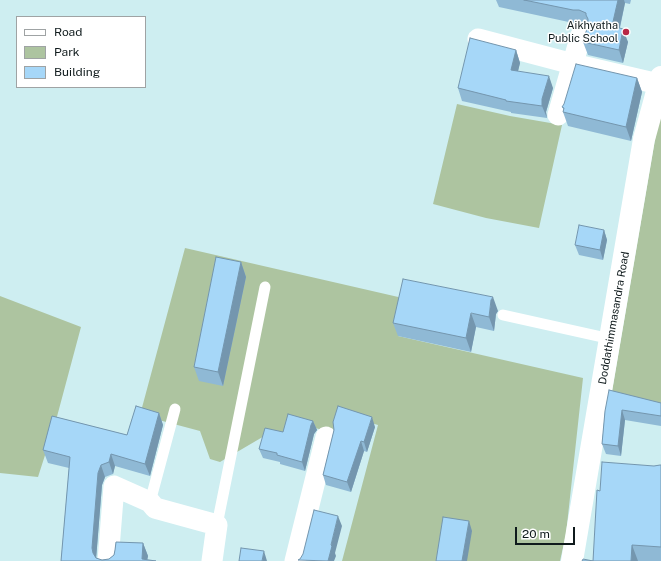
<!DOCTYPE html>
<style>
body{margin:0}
#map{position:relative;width:661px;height:561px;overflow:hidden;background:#ceeef1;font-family:"Public Sans",sans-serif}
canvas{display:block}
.legend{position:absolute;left:16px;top:16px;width:130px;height:72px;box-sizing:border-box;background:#fff;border:1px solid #9fa3a4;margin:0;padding:5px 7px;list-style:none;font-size:12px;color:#0f1a1c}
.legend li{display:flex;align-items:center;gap:8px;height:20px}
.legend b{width:20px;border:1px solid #9fa3a4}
.scale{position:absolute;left:515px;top:527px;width:60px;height:18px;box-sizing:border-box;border:2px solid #0f1a1c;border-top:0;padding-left:5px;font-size:12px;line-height:14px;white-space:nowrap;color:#0f1a1c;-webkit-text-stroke:3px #fff;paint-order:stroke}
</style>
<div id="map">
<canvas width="661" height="561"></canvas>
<ul class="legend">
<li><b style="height:5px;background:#fff"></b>Road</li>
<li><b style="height:11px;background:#adc4a0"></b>Park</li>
<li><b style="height:11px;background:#a6d7f8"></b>Building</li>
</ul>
<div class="scale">20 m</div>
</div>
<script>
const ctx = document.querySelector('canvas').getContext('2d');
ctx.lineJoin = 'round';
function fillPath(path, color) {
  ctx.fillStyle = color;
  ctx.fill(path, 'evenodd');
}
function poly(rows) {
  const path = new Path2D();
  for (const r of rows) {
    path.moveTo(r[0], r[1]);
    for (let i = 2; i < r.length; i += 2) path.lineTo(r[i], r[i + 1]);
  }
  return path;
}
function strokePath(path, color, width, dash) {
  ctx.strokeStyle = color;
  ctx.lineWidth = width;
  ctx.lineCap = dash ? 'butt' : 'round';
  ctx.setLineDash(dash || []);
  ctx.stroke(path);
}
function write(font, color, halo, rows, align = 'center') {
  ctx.font = font + ' "Public Sans",sans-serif';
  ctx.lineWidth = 3;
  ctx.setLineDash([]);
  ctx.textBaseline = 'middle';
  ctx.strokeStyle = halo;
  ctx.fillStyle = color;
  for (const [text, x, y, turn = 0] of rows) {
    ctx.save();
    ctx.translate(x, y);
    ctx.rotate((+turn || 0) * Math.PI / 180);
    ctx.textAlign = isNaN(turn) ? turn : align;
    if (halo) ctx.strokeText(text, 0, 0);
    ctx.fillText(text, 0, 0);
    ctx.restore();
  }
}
const green = poly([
 [457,104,510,116,562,125,539,228,486,218,433,204],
 [661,104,661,411,611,397],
 [185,248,407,299,398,336,583,378,566,534,560,561,342,561,378,425,341,414,334,433,289,421,282,436,266,435,220,462,210,459,200,431,140,415],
 [0,296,81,327,55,424,38,477,0,473]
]);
const service = poly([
 [503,315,611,339],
 [150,502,175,409],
 [217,525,265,287]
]);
const minor = poly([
 [478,39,573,64,659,84],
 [558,115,581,35],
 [108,561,114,486,150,502,155,508,217,525,212,561],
 [295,561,326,437]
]);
const tertiary = poly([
 [572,561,644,139,661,77]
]);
const wall = poly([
 [496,0,631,0,630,4,625,3,620,28,628,42,623,63,588,55,583,42,588,25,584,23,578,24,499,7],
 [516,50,520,63,518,71,553,88,546,112,547,118,511,113,511,112,462,101,458,88],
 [637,78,642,92,631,141,568,126,563,112,564,110,562,107],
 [604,230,607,240,603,260,579,255,575,245],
 [241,262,246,277,223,386,199,381,194,367],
 [498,311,496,314,494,331,476,327,471,352,398,336,393,323],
 [661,403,661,426,625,420,621,456,606,454,602,444,605,411],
 [136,406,159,413,163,425,150,476,115,466,113,474,105,477,104,480,102,485,96,558,102,560,109,559,114,555,115,550,116,542,143,543,148,556,147,560,156,561,61,561,69,468,48,463,43,450,52,416,127,435],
 [313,421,317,430,314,434,305,471,280,464,280,462,263,458,259,449],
 [375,427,367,452,364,451,351,492,326,485,323,475,334,430],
 [660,465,661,465,661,561,582,561,593,561,600,491,654,466]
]);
const shadedWall = poly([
 [618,0,624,0,625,3,617,40,612,26],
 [623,29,628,42,623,63,619,50],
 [516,50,520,63,515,83,511,70],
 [549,76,553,88,546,112,547,118,542,106,542,99],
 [637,78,642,92,631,141,626,127],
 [604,230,607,240,603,260,600,250],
 [241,262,246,277,223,386,218,372],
 [493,297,498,311,496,314,494,331,489,317,491,300],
 [471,313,476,327,471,352,466,338],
 [622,410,625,420,621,456,618,446],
 [159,413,163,425,150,476,145,464],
 [372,417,375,427,367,452,364,442],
 [313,421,317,430,314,434,305,471,302,462,311,425],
 [361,441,364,451,351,492,347,482],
 [111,454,115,466,113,474,109,462],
 [101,465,105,477,102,485,96,560,93,553,92,548,98,473],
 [338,516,342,526,335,553,336,556,334,561,328,561,331,545],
 [469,521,472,531,467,561,462,561],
 [143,543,148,556,147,561,142,559],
 [632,545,638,561,631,561],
 [264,551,267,561,262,561]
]);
const building = poly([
 [524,0,618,0,612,26,623,29,619,50,583,42,588,25,588,19,586,15,586,13,579,10,573,10,524,0],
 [470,38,516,50,511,70,549,76,542,99,542,106,506,101,506,100,458,88,470,38],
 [576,64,637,78,626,127,563,112,564,108,562,107,564,104,576,64],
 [579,225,604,230,600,250,575,245,579,225],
 [216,257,241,262,218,372,194,367,216,257],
 [403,279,493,297,491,300,489,317,471,313,466,338,393,323,403,279],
 [609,390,661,403,661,416,622,410,618,446,602,444,605,411,609,390],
 [136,406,159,413,145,464,111,454,109,462,101,465,98,473,92,548,93,553,96,558,102,560,109,559,114,555,115,550,116,542,143,543,142,559,156,561,61,561,70,457,43,450,52,416,127,435,136,406],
 [338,406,372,417,364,442,361,441,347,482,323,475,334,430,333,422,338,406],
 [288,414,313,421,311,425,302,462,277,455,277,453,259,449,265,428,283,432,288,414],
 [602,462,654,466,660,465,661,465,661,547,632,545,631,561,582,561,583,559,593,561,597,490,600,491,602,462],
 [314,510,338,516,331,545,332,546,328,561,298,560,300,559,303,554,314,510],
 [443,517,469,521,462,561,436,561,443,517],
 [241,548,264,551,262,561,239,561,241,548]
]);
const markers = [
 [626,32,4,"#b82745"]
];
const poiNames = [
 ["Aikhyatha",618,26],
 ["Public School",618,39]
];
const streetNames = [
 ["Doddathimmasandra Road",614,318,-80]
];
fillPath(green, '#adc4a0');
strokePath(service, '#fff', 11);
strokePath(minor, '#fff', 21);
strokePath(tertiary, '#fff', 22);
fillPath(wall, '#8fb9d5');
fillPath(shadedWall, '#7496ae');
fillPath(building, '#a6d7f8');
strokePath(building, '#7496ae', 1);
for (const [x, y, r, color] of markers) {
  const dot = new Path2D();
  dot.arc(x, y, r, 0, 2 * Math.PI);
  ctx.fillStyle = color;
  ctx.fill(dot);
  strokePath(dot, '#fff', 1.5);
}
write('11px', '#0f1a1c', '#fff', poiNames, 'right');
write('11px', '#0f1a1c', '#fff', streetNames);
</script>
